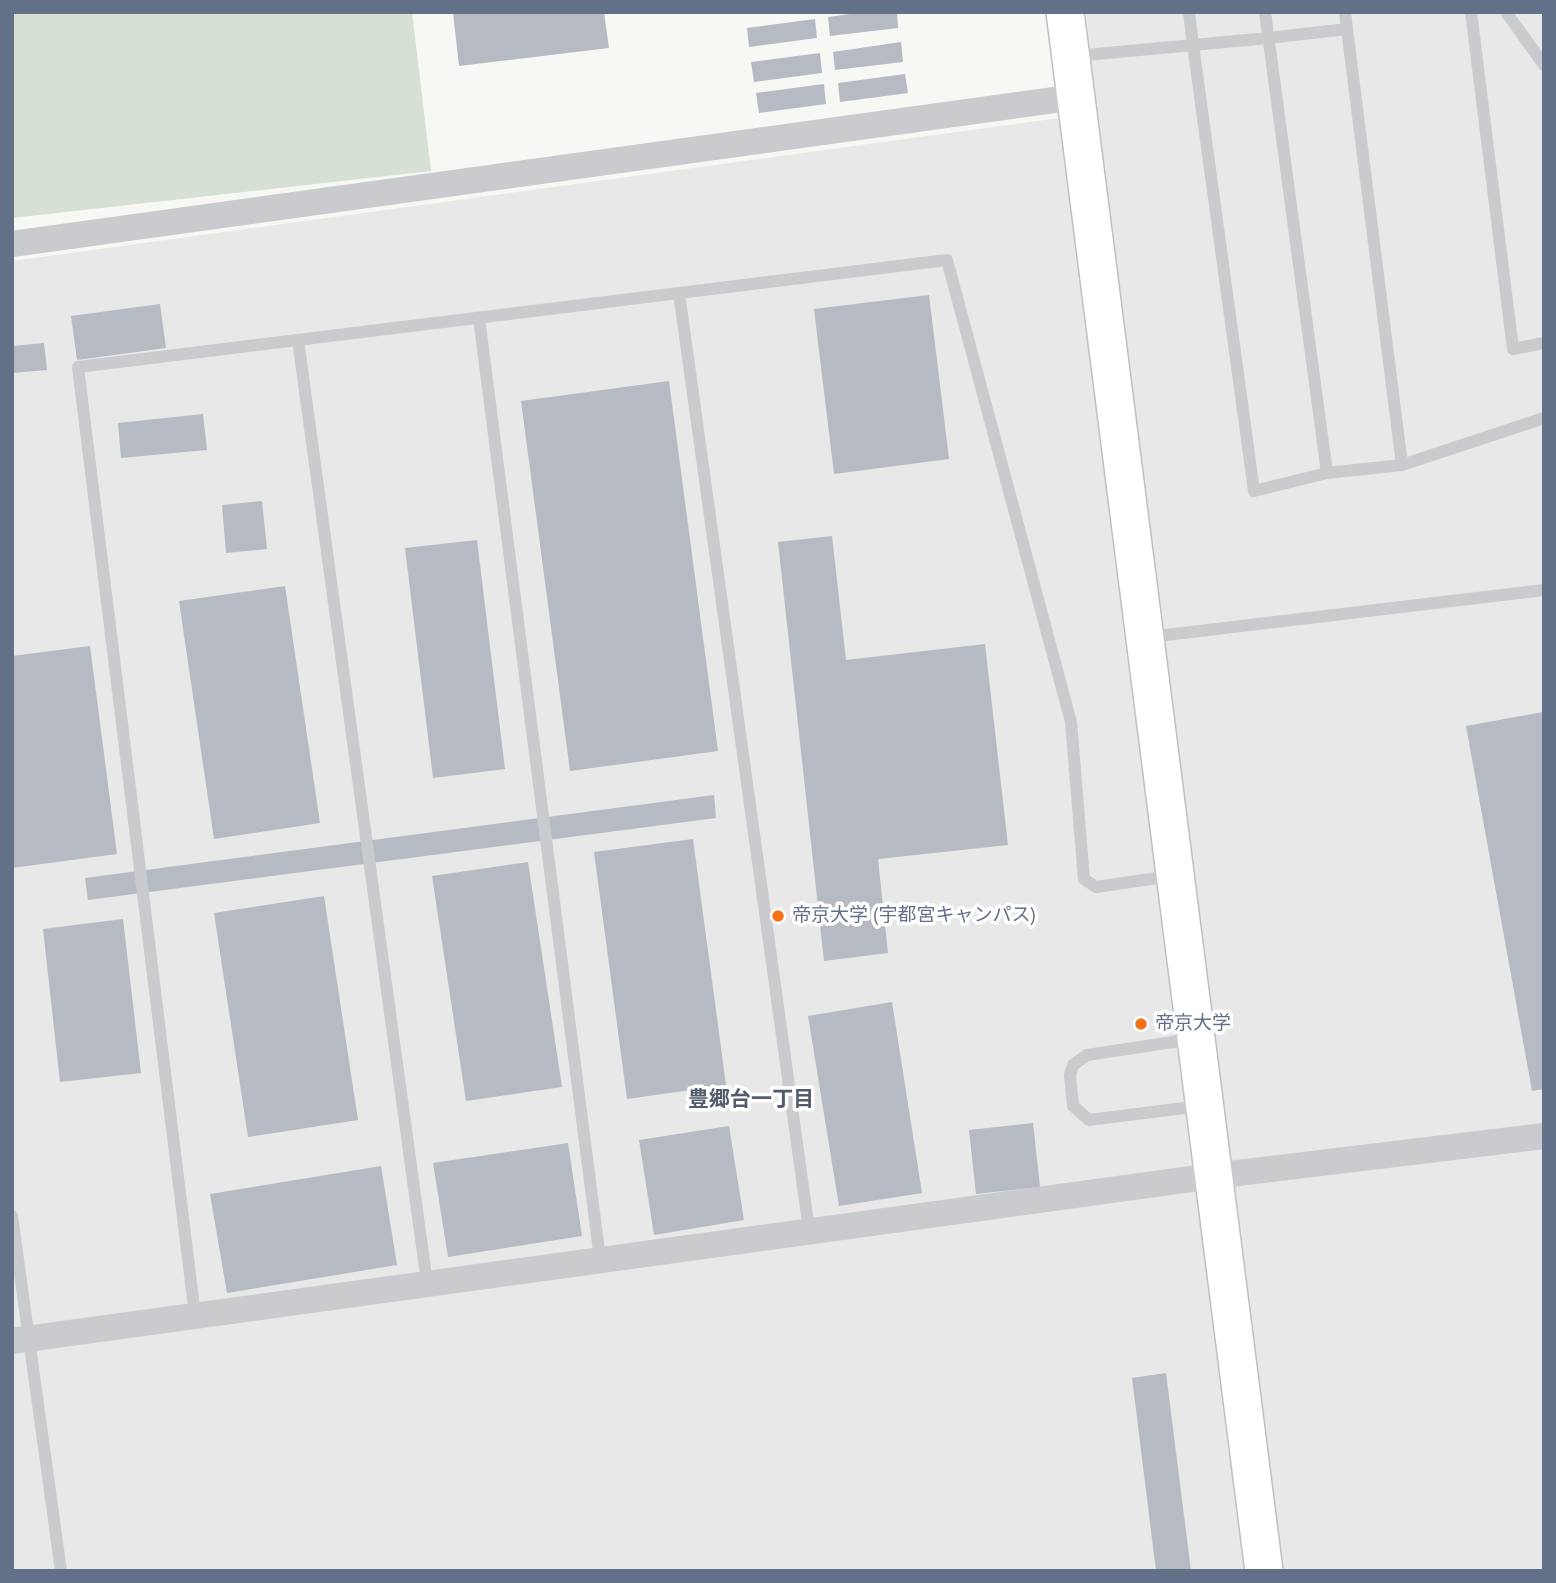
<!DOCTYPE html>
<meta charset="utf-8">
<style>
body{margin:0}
#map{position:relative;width:1556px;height:1583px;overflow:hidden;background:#f7f7f4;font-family:"PT Sans",sans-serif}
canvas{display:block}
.frame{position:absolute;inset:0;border:14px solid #637188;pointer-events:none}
</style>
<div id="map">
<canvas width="1556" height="1583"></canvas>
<div class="frame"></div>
</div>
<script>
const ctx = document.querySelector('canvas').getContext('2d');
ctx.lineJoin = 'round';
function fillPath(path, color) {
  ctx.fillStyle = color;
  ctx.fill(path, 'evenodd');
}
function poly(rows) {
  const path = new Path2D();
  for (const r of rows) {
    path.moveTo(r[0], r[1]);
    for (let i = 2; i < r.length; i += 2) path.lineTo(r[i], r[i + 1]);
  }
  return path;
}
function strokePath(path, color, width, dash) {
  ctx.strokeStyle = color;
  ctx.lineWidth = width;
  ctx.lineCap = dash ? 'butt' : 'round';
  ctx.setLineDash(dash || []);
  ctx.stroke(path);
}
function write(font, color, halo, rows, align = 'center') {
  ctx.font = font + ' "PT Sans","Noto Sans JP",sans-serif';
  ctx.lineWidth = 7;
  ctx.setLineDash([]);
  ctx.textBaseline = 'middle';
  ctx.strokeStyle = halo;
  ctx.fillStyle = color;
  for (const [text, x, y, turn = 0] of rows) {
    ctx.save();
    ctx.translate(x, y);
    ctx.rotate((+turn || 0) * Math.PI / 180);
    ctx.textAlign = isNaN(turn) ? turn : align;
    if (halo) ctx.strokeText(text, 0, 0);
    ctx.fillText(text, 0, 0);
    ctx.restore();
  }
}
const built = poly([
 [1086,12,1544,12,1544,1571,12,1571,12,261,1096,113]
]);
const green = poly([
 [12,12,412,12,431,171,12,218]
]);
const building = poly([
 [453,12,604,12,609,48,459,66],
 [865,12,897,12,898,28,830,36,828,17],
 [815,19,817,38,749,47,747,28],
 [901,42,903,62,835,70,833,52],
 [820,53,822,73,754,82,751,62],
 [905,74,908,93,840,102,838,83],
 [824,84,826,104,759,113,756,93],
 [929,295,949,459,834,474,814,309],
 [160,304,166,348,77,360,71,316],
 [44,343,47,370,12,373,12,346],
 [669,381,718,751,570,771,521,401],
 [203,414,207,450,121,458,118,423],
 [262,501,267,549,226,553,222,505],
 [832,536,846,660,985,644,1008,845,878,859,888,953,824,961,778,542],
 [477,540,505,769,433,778,405,548],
 [285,586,320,823,214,839,179,601],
 [90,646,117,854,12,868,12,656],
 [1543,712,1544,1089,1532,1091,1466,726],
 [714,795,716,818,88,900,85,878],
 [693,839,726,1085,627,1099,594,852],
 [528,862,562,1087,466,1101,432,876],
 [324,896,358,1120,248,1137,214,913],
 [123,919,141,1073,60,1082,43,929],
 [892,1002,922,1193,839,1206,808,1016],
 [1033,1123,1040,1187,976,1194,969,1130],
 [729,1126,744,1220,654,1235,639,1140],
 [568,1143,582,1236,448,1257,433,1163],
 [381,1166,397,1265,227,1293,210,1194],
 [1166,1373,1191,1571,1156,1571,1132,1378]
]);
const lane = poly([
 [1265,12,1327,473],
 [1345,12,1347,29],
 [1471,12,1513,349,1544,343],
 [1506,12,1544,65],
 [1075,56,1193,45,1268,38,1347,29,1402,465,1327,473,1254,491,1193,45,1189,12],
 [679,293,809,1230],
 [479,318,600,1259],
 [298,340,427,1283],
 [1402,465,1544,418],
 [1149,637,1544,590],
 [1193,1039,1087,1055,1073,1065,1070,1075,1073,1106,1089,1120,1200,1106],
 [12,1216,61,1571],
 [195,1315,78,367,947,260,1071,722,1084,879,1096,887,1171,876]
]);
const street = poly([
 [12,244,1076,97],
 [12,1341,1213,1176,1544,1136]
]);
const secondary = poly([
 [1065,12,1264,1571]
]);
const markers = [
 [778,916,7,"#f57216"],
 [1141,1024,7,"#f57216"]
];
const poiNames = [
 ["帝京大学 (宇都宮キャンパス)",792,916],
 ["帝京大学",1155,1024]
];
const neighbourhoodNames = [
 ["豊郷台一丁目",751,1100]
];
fillPath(built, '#e7e8e7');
fillPath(green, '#d6e0d4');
fillPath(building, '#b6bbc3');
strokePath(secondary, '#bdc0c6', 40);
strokePath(lane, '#c9cbcf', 12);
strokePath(street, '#c9cbcf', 26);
strokePath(secondary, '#fff', 37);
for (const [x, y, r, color] of markers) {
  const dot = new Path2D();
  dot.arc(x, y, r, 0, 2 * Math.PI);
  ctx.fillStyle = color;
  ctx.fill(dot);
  strokePath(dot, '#fff', 2.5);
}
write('19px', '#637188', '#fff', poiNames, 'left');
write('bold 21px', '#525c6c', '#fff', neighbourhoodNames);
</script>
